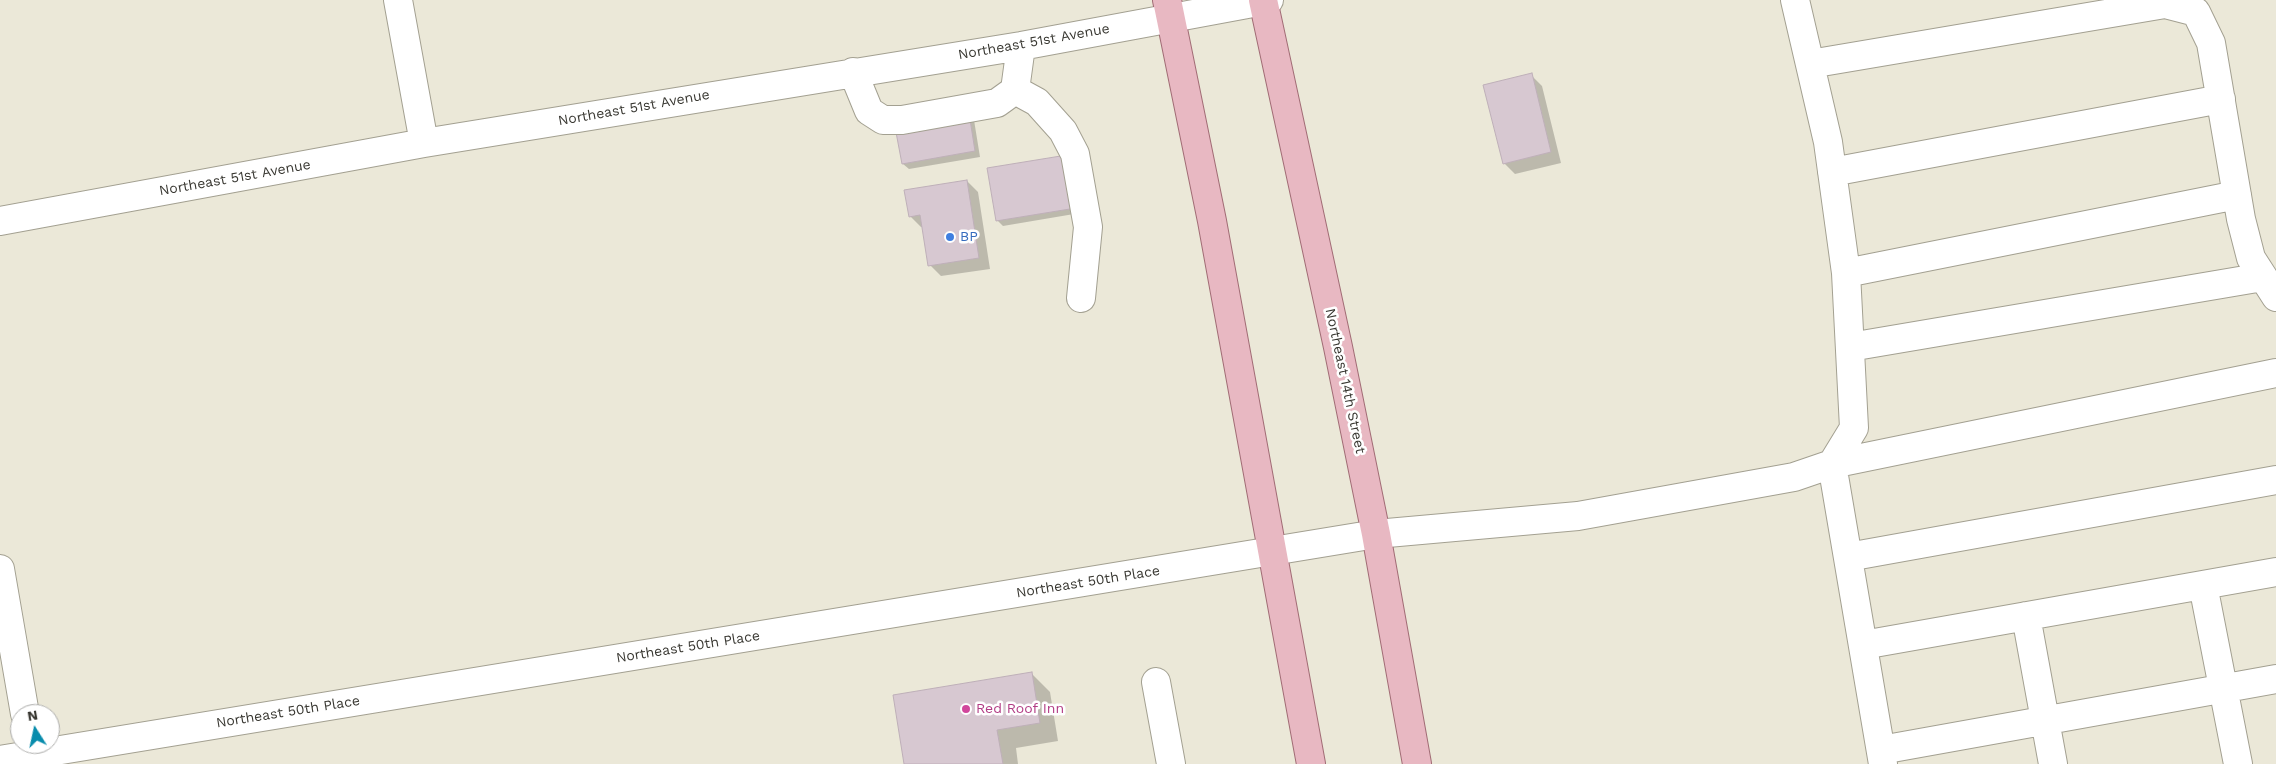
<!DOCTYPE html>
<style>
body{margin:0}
#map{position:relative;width:2276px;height:764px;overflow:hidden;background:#ebe8d8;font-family:"Work Sans",sans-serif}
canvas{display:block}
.north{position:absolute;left:10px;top:704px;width:50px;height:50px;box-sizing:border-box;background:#fff;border:1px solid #afafad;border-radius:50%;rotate:350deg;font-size:14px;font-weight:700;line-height:20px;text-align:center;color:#383731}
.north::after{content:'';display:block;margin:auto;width:18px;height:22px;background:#088cac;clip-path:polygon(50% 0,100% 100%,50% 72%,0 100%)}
</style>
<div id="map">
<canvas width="2276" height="764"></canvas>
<div class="north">N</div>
</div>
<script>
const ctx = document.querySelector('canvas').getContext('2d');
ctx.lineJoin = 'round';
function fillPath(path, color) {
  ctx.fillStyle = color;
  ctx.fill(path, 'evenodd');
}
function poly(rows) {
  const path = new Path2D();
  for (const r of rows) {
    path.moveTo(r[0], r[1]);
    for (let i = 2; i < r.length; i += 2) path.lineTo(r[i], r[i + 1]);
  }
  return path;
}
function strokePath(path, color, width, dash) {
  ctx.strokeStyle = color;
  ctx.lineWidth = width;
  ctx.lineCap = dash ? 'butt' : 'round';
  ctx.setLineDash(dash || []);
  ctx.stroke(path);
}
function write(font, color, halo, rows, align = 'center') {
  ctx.font = font + ' "Work Sans",sans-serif';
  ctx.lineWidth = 5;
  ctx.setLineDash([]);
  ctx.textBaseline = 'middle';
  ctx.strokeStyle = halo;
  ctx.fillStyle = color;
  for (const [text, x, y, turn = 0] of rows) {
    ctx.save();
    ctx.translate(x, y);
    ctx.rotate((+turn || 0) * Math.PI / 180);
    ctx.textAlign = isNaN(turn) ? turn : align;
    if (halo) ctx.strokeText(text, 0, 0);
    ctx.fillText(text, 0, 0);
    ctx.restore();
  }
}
const shadow = poly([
 [1531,75,1542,86,1561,163,1515,174,1504,163],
 [974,120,980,157,909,169,903,164,896,128],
 [989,169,1080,213,1003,226,997,220],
 [967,181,978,192,990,269,941,276,930,265,923,227,921,227,910,216],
 [1031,673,1050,692,1058,741,1016,748,1018,764,905,764]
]);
const building = poly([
 [1532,73,1551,152,1503,164,1483,85,1532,73],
 [969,113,975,151,902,164,895,127,969,113],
 [1067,155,1076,208,996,221,987,168,1067,155],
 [967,180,979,258,928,266,920,215,909,217,904,190,967,180],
 [1032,672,1040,723,997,730,1003,764,904,764,893,695,1032,672]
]);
const minor = poly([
 [398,0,424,143],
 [1810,64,2165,4,2196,12,2211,43,2241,219,2251,258,2276,297],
 [853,72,869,111,883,120,902,120,997,103,1015,90,1021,46],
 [1015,90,1037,102,1063,131,1075,154,1088,227,1081,298],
 [1832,172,2221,99],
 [0,221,424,143,1021,46,1269,0],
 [1846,273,2237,195],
 [1850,347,2263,277],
 [1848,557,2276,480],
 [0,569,25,714],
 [2203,585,2238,764],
 [2026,616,2053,764],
 [1863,645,2276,572],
 [1156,682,1171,764],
 [1881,750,2276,679],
 [0,760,1376,534,1578,516,1794,477,1832,464,1854,428,1846,273,1828,142,1795,0],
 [1883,764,1832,464,2276,373]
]);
const major = poly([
 [1167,0,1212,221,1311,764],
 [1263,0,1338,347,1376,534,1417,764]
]);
const markers = [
 [950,237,5,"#3f7fe0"],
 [966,709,5,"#d1479c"]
];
const streetNames = [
 ["Northeast 51st Avenue",1034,42,-10],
 ["Northeast 51st Avenue",634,108,-10],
 ["Northeast 51st Avenue",235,178,-10],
 ["Northeast 14th Street",1345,381,78],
 ["Northeast 50th Place",1088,582,-9],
 ["Northeast 50th Place",688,647,-9],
 ["Northeast 50th Place",288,712,-9]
];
const shopNames = [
 ["BP",960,237]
];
const hotelNames = [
 ["Red Roof Inn",976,709]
];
fillPath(shadow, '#0003');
fillPath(building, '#d7c8d1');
strokePath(building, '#beafb8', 1);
strokePath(minor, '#a3a091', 30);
strokePath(major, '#a16c75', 30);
strokePath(minor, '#fff', 28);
strokePath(major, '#e8b8c2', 28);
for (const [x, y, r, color] of markers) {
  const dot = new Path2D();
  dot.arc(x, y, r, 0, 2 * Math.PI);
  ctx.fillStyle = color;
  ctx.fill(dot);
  strokePath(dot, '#fff', 2);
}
write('14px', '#383731', '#fff', streetNames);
write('14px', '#366cbe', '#fff', shopNames, 'left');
write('14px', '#b23c85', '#fff', hotelNames, 'left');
</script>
